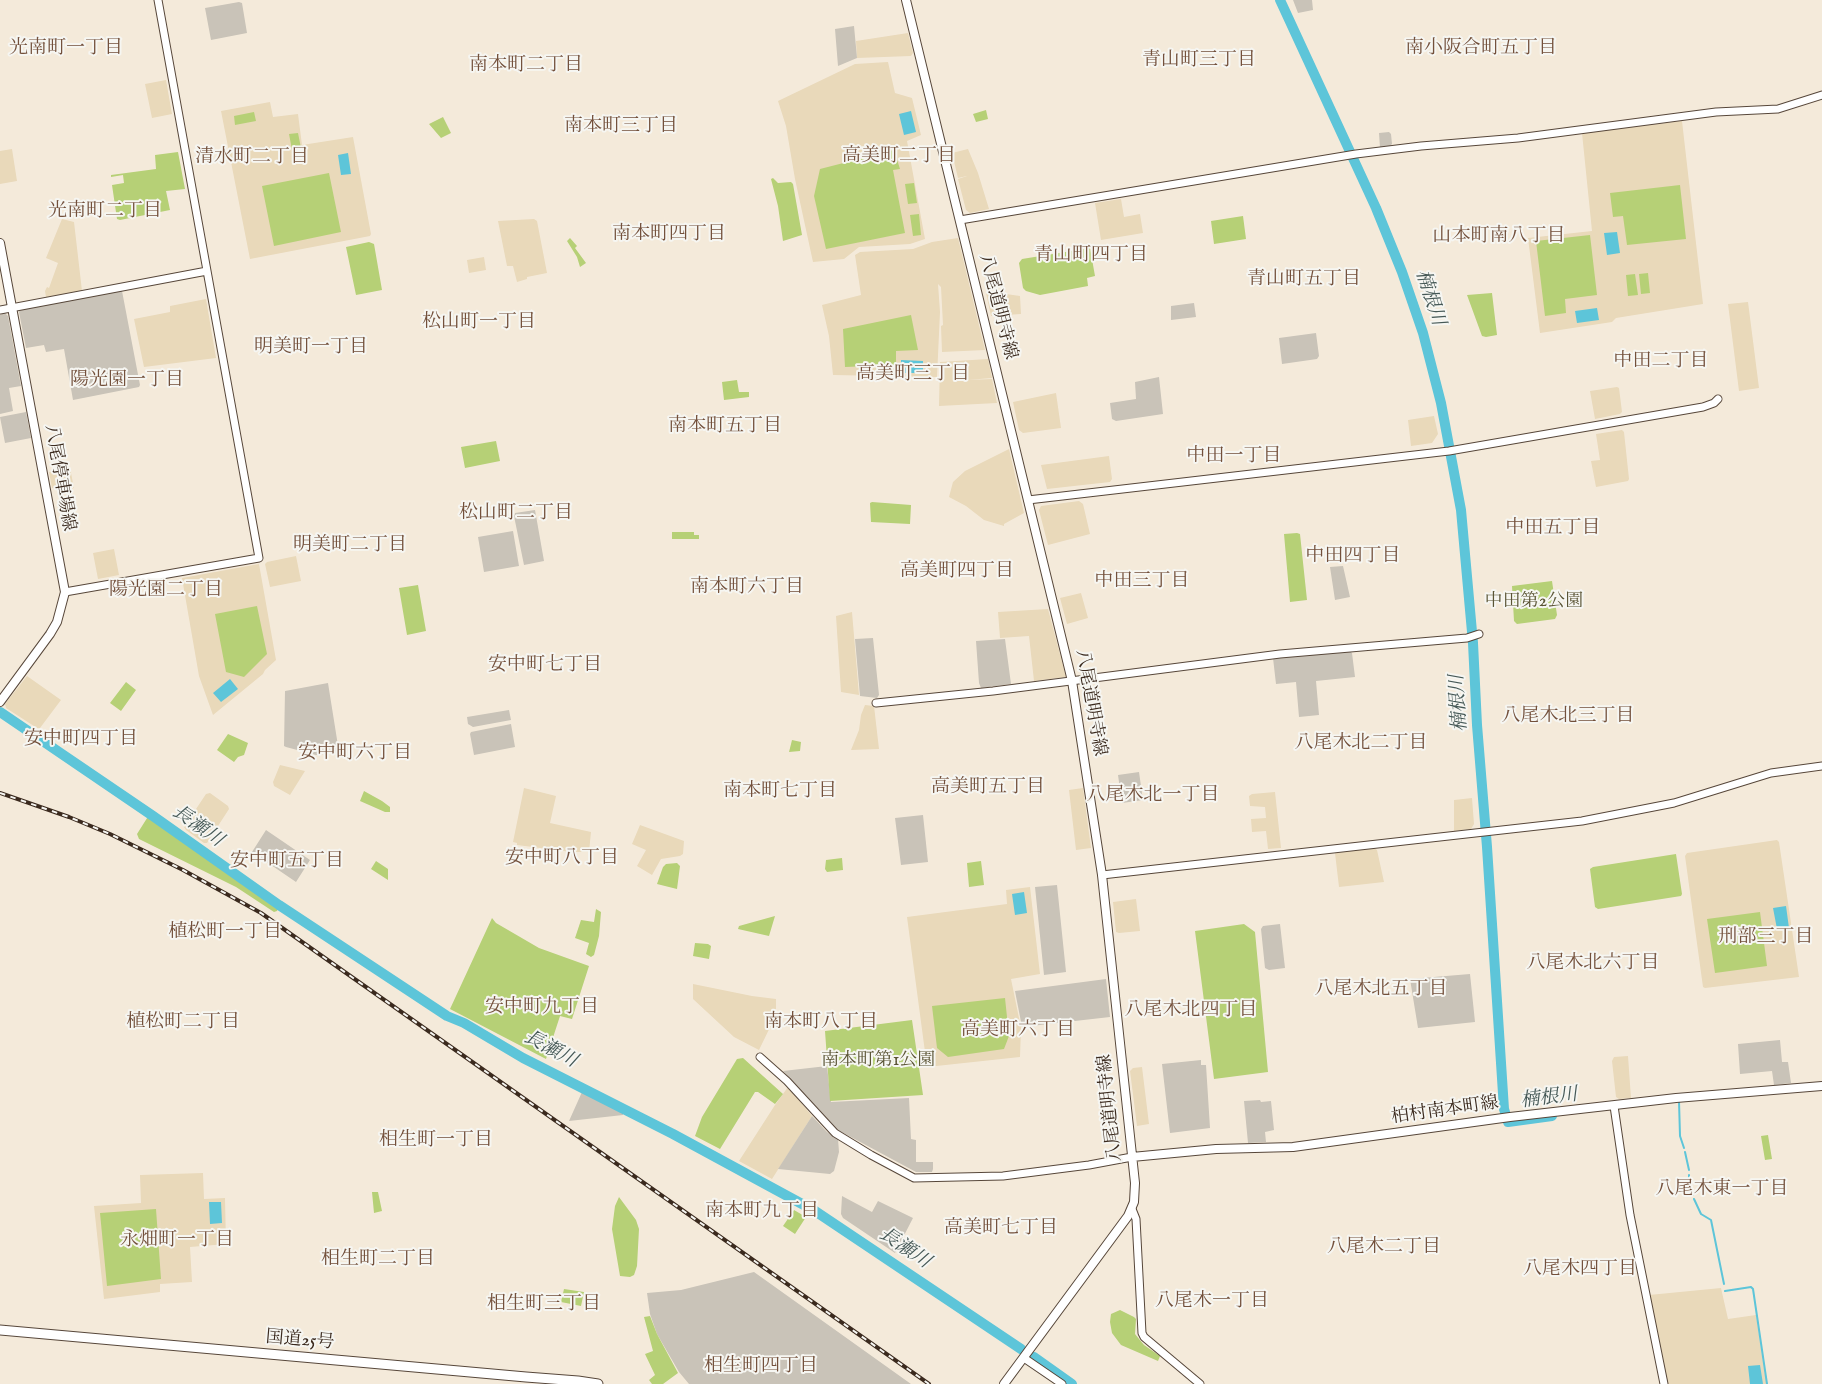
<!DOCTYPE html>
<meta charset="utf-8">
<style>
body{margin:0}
canvas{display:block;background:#f4eada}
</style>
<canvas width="1822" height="1384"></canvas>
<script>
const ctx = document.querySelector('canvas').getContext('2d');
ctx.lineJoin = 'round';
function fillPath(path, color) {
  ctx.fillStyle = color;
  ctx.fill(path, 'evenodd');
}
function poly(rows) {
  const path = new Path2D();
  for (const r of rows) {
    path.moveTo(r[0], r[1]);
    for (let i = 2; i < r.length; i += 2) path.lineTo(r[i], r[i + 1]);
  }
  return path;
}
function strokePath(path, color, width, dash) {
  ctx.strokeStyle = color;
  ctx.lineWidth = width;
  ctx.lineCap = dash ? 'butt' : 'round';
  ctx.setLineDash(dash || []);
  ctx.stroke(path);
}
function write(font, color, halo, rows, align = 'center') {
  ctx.font = font + ' "IM FELL English","Noto Serif JP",serif';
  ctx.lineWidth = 4;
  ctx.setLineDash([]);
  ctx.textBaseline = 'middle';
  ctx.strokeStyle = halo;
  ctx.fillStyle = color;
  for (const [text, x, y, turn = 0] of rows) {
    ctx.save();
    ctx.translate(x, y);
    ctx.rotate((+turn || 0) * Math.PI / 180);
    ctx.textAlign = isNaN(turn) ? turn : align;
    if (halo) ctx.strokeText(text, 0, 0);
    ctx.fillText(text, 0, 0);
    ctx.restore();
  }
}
const built = poly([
 [908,33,913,53,911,56,857,58,856,41],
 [888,62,895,93,912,98,921,135,907,141,925,239,910,244,859,247,844,259,813,262,795,179,786,126,778,101,855,64],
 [166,80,172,114,152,118,145,84],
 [270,102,273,117,298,114,302,145,353,137,371,234,370,236,250,259,221,111],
 [1682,121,1703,304,1616,318,1612,322,1540,333,1528,238,1592,231,1582,133],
 [12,149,17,181,0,184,0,151],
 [968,149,978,173,989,209,970,213,966,210,958,179,967,176,958,178,952,153],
 [1121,199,1124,217,1140,214,1143,233,1101,240,1095,203],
 [62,219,74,222,82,291,46,297,45,291,47,287,49,288,58,263,46,258],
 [534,219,537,221,547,273,527,277,527,279,517,282,513,266,507,266,498,221],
 [958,238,985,350,942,352,941,326,943,325,941,287,938,284,940,312,937,377,833,375,829,336,822,305,861,295,855,255,860,252,913,249,932,242],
 [484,257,486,270,469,273,467,260],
 [992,292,1020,296,1021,314,991,316,986,293],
 [206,299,216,358,144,367,134,319,170,312,170,306],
 [1748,302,1759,388,1739,391,1728,304],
 [988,359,992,378,967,380,992,379,997,403,939,406,940,362],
 [1617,387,1619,388,1622,412,1620,414,1595,419,1590,391],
 [1056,393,1061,428,1023,433,1019,430,1013,402],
 [1434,416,1438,434,1432,443,1411,446,1408,420],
 [1622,430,1624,432,1629,479,1628,481,1596,487,1591,461,1600,460,1596,434],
 [1009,449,1024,513,1004,524,1004,526,984,520,966,506,949,497,953,482,965,471],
 [1109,456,1112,479,1110,482,1047,489,1041,465],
 [70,468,74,488,65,490,52,488,49,472],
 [1079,501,1083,504,1090,534,1048,545,1039,510,1041,506],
 [114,549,119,575,98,579,93,553],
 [296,556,301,581,270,587,265,564,267,562],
 [259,564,276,660,265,670,263,674,213,715,199,676,182,578],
 [1081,593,1088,618,1067,624,1060,598],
 [1048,609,1066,677,1034,681,1029,636,1000,638,998,612],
 [852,612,859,695,841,692,836,616],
 [27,676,61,700,40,728,37,728,6,708,5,704],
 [865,705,874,706,879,749,851,750,859,730,861,715],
 [280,765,305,771,290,795,274,786,273,782],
 [524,788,556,796,550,823,591,832,589,852,572,852,517,845,517,843,513,842],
 [1083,788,1091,848,1076,850,1069,790],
 [1275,792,1281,848,1268,849,1266,831,1252,832,1251,819,1266,818,1265,807,1250,806,1249,796,1252,794],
 [210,793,228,806,229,809,207,843,204,843,186,830,184,827,206,794],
 [1472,798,1474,824,1471,829,1454,831,1454,800],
 [640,825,684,841,683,854,680,856,661,859,652,875,637,866,646,850,632,844],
 [1777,840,1779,842,1799,977,1705,988,1703,987,1685,856,1687,853],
 [1374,848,1377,850,1384,882,1339,887,1335,853],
 [1030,887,1040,974,1011,979,1021,1028,1020,1057,927,1067,907,917,1007,904,1006,890],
 [1136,899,1140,931,1119,933,1116,932,1113,902],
 [693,984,752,996,776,999,776,1015,759,1050,734,1037,693,999],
 [1628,1056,1631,1098,1619,1099,1616,1097,1612,1061,1614,1057],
 [1142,1067,1149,1124,1137,1126,1130,1071,1133,1068],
 [788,1087,812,1116,772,1179,739,1161,775,1105],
 [203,1173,204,1199,225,1198,226,1244,190,1247,192,1282,160,1284,160,1292,104,1299,94,1206,141,1203,140,1175],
 [1721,1288,1728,1319,1756,1315,1765,1376,1768,1384,1667,1384,1649,1295]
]);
const industrial = poly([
 [1293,0,1312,0,1313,10,1298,13],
 [239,2,242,3,247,33,211,40,205,8],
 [854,26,857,58,838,66,835,29],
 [1389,132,1391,134,1392,144,1390,146,1380,148,1379,133],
 [122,291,140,385,139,387,73,400,64,349,46,352,44,345,26,348,19,312,20,310],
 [1194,303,1196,317,1171,320,1171,306],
 [5,313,8,316,21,386,9,388,13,411,0,414,0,315],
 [1316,333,1319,356,1317,359,1282,364,1279,338],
 [1159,377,1163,414,1116,421,1112,419,1110,403,1136,399,1135,382],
 [26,412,31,438,5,443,0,417],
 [535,510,544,561,524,565,514,516,515,513],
 [513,531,519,566,484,572,478,537],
 [1343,566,1350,597,1335,600,1330,567],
 [873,638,879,695,877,698,860,696,855,639],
 [1005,639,1011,684,981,688,979,683,976,641],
 [1348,650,1352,653,1355,677,1316,681,1319,715,1299,717,1296,682,1276,684,1273,658],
 [328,683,339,752,316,755,286,747,284,746,285,691],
 [509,710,511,720,473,727,468,724,467,717],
 [511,724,515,747,474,755,470,734,471,732],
 [1139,772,1143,800,1122,803,1118,775],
 [923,815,928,862,901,865,895,818],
 [266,830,310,860,296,882,252,852],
 [1057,885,1066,972,1044,975,1035,887],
 [1280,924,1285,968,1269,970,1265,968,1261,929,1263,926],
 [1470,974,1475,1022,1418,1028,1410,979],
 [1106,979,1110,1017,1022,1027,1015,991],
 [1780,1040,1782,1062,1788,1062,1791,1083,1774,1085,1772,1071,1740,1074,1738,1044],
 [1201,1060,1201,1065,1206,1065,1210,1128,1170,1133,1162,1064],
 [827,1066,831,1102,909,1098,911,1139,916,1140,916,1162,933,1162,933,1169,932,1172,916,1172,836,1129,783,1071],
 [582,1092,623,1112,623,1115,569,1121],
 [1260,1100,1261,1102,1271,1101,1274,1130,1265,1132,1266,1142,1248,1143,1244,1101],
 [812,1116,827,1132,838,1139,839,1152,834,1171,830,1174,778,1169],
 [842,1196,872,1212,878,1201,913,1218,895,1253,843,1218,841,1214],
 [754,1272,911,1384,689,1384,679,1372,657,1334,650,1314,647,1293,681,1290]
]);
const green = poly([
 [986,110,988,119,976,122,973,114],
 [254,112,256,121,235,125,234,116],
 [443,117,451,133,441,138,429,124],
 [298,133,302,153,293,155,289,134],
 [894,150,900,169,893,170,905,233,826,249,814,196,820,169],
 [178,152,185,189,166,191,170,210,120,220,117,219,112,185,124,183,123,175,111,177,111,175,156,169,155,155],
 [329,173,341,232,274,246,262,186],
 [773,178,778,183,791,182,793,184,802,235,783,241,778,206,771,179],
 [914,183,917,203,908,204,905,184],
 [1680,185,1686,239,1627,245,1623,216,1613,217,1610,193],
 [919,214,921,235,913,236,910,215],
 [1243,216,1246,239,1214,244,1211,221],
 [1590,235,1597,295,1565,299,1566,313,1545,316,1536,241],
 [570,238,577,246,575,248,586,263,580,267,577,257,567,241],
 [369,242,374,244,382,290,356,295,346,247],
 [1090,248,1095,276,1087,278,1088,286,1040,295,1026,291,1023,288,1019,263,1022,259],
 [1648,273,1650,293,1641,294,1639,274],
 [1635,274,1638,295,1628,296,1626,275],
 [1492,293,1497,335,1486,337,1482,336,1467,295],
 [911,315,918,350,896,351,896,365,845,367,843,329],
 [737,380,739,392,749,392,749,397,724,400,722,382],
 [496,441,500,461,465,468,461,447],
 [872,502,911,505,910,524,871,522,870,503],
 [672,532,694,532,694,535,699,535,699,539,672,539],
 [1297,533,1300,534,1307,600,1290,602,1284,534],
 [1552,581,1557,615,1555,619,1517,624,1514,621,1512,586],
 [418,585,426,631,407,635,399,588],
 [257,606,267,654,244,677,226,672,215,614],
 [126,682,136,690,121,711,110,703],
 [228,734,248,743,244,755,238,757,234,762,217,750],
 [792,740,801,742,800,751,789,752],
 [364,791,382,801,390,807,390,812,385,812,360,801],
 [149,815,279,907,277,911,274,912,236,887,139,839,137,834],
 [1676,854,1682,894,1681,896,1598,909,1595,907,1590,869,1593,867],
 [842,858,843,870,827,872,825,869,826,860],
 [376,861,388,869,388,880,371,869],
 [981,861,984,885,969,887,967,863],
 [677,863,680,866,677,889,657,884,663,867,666,864],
 [596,909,601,912,599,936,594,955,591,957,586,954,589,943,575,938,581,920,594,922],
 [1760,912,1767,966,1715,973,1707,919],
 [775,916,769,936,738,929,739,926],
 [492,918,496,923,539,948,589,966,572,1019,560,1016,546,1059,450,1009],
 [1244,924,1255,932,1268,1072,1214,1079,1195,931],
 [695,943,708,944,711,946,709,959,693,956],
 [1005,998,1009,1036,1004,1049,948,1057,937,1048,932,1006],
 [912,1020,923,1095,830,1101,825,1031],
 [743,1058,783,1094,775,1104,758,1092,755,1092,720,1149,695,1136,702,1117,737,1059],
 [1768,1135,1772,1159,1765,1160,1761,1136],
 [372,1192,378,1192,382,1211,374,1213],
 [619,1197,636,1220,639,1229,637,1266,634,1275,630,1277,620,1276,612,1229,615,1206],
 [156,1209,161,1279,107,1286,100,1213],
 [794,1210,806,1217,795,1234,783,1226],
 [564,1289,584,1292,581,1306,561,1302],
 [1120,1310,1134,1317,1136,1319,1135,1334,1144,1345,1160,1356,1158,1361,1121,1345,1112,1333,1110,1322,1111,1314],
 [650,1316,657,1334,678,1373,663,1384,652,1384,649,1380,655,1375,645,1354,653,1351,644,1317]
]);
const water = poly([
 [911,111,916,132,904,135,899,114],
 [348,153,351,174,341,175,338,155],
 [1617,232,1620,253,1607,255,1604,233],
 [1597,308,1599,320,1577,323,1575,311],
 [901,360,923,361,923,373,901,373],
 [230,679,238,689,221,702,213,693],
 [1024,892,1027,913,1015,915,1012,894],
 [1786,906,1789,928,1777,929,1773,908],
 [209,1202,221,1202,222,1223,210,1224],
 [1760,1365,1763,1384,1750,1384,1748,1366]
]);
const stream = poly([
 [1679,1101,1680,1136,1684,1148],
 [1685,1152,1689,1170],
 [1689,1175,1689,1184,1693,1195],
 [1694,1199,1701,1214,1711,1220,1724,1284],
 [1725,1291,1751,1287,1753,1289,1767,1384]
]);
const river = poly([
 [1280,0,1376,208,1402,272,1423,333,1441,403,1461,510,1473,643,1477,725,1487,847,1504,1109,1508,1122,1552,1116],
 [0,712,153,816,279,905,447,1016,464,1023,523,1058,673,1134,815,1211,1021,1349],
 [1034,1357,1072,1384]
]);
const tertiary = poly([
 [960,220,1356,154,1421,146,1518,138,1716,112,1778,109,1822,95],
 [0,310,207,271],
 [1028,500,1449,451,1703,407,1714,403,1718,399],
 [65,592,259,558,158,0],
 [876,703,993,691,1280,654,1467,638,1479,634],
 [1102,875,1582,821,1674,803,1771,773,1822,766],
 [760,1057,787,1081,835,1133,871,1155,914,1178,1003,1176,1089,1165,1132,1157],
 [1614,1106,1630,1215,1664,1384],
 [1132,1209,1136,1219,1142,1333,1144,1337,1200,1384],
 [1024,1358,1062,1384]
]);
const secondary = poly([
 [906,0,1072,681,1102,875,1135,1183,1134,1202,1128,1216,1004,1384],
 [0,243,65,592,57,622,50,634,0,702],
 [1132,1157,1216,1149,1293,1147,1510,1117,1676,1098,1822,1086]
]);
const trunk = poly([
 [0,1330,526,1377,578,1381,598,1384]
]);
const rail = poly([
 [0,793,69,817,110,834,183,870,261,913,929,1384]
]);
const streetNames = [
 ["八尾道明寺線",997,307,76],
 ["八尾停車場線",59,478,80],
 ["八尾道明寺線",1090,703,80],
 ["八尾道明寺線",1111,1108,-96],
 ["柏村南本町線",1445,1111,-8],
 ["国道25号",300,1341,5]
];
const parkNames = [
 ["中田第2公園",1534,602],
 ["南本町第1公園",878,1061]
];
const neighbourhoodNames = [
 ["光南町一丁目",66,49],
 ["南小阪合町五丁目",1481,49],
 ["青山町三丁目",1199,61],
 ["南本町二丁目",526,66],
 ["南本町三丁目",621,127],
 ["高美町二丁目",899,157],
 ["清水町二丁目",252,158],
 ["光南町二丁目",105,212],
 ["南本町四丁目",669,235],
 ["山本町南八丁目",1499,237],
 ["青山町四丁目",1091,256],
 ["青山町五丁目",1304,280],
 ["松山町一丁目",479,323],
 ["明美町一丁目",311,348],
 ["中田二丁目",1661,362],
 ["高美町三丁目",913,375],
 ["陽光園一丁目",127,381],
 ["南本町五丁目",725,427],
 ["中田一丁目",1234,457],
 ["松山町二丁目",516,514],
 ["中田五丁目",1553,529],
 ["明美町二丁目",350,546],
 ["中田四丁目",1353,557],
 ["高美町四丁目",957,572],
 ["中田三丁目",1142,582],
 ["南本町六丁目",747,588],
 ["陽光園二丁目",166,591],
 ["安中町七丁目",545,666],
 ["八尾木北三丁目",1568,717],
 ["安中町四丁目",81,740],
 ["八尾木北二丁目",1361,744],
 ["安中町六丁目",355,754],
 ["高美町五丁目",988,788],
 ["南本町七丁目",780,792],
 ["八尾木北一丁目",1153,796],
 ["安中町八丁目",562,859],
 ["安中町五丁目",287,862],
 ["植松町一丁目",225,933],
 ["刑部三丁目",1766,938],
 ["八尾木北六丁目",1593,964],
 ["八尾木北五丁目",1381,990],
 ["安中町九丁目",542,1008],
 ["八尾木北四丁目",1191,1011],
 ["植松町二丁目",183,1023],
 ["南本町八丁目",821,1023],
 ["高美町六丁目",1018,1031],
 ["相生町一丁目",436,1141],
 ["八尾木東一丁目",1722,1190],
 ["南本町九丁目",762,1212],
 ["高美町七丁目",1001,1229],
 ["永畑町一丁目",177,1241],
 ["八尾木二丁目",1384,1248],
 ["相生町二丁目",378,1260],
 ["八尾木四丁目",1580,1270],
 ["八尾木一丁目",1212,1302],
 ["相生町三丁目",544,1305],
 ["相生町四丁目",761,1367]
];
const waterNames = [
 ["楠根川",1429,298,72],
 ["楠根川",1460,703,-94],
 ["長瀬川",197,827,35],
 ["長瀬川",550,1050,28],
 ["楠根川",1549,1099,-7],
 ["長瀬川",904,1249,34]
];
fillPath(built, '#e9d9ba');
fillPath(industrial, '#c9c3b8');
fillPath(green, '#b6d076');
fillPath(water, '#5dc5d9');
strokePath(stream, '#5dc5d9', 2);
strokePath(river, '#5dc5d9', 10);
strokePath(tertiary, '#57473a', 9);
strokePath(secondary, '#57473a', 10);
strokePath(trunk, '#57473a', 11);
strokePath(tertiary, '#fff', 7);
strokePath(secondary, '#fff', 8);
strokePath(trunk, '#fff', 9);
strokePath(rail, '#3b2a1e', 4);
strokePath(rail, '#f6f6f2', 2, [5.5]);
write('18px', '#3b2a1e', '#f6f6f2', streetNames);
write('18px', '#5a5434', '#f6f6f2', parkNames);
write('19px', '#73503b', '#f6f6f2', neighbourhoodNames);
write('italic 19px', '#455856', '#f6f6f2', waterNames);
</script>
